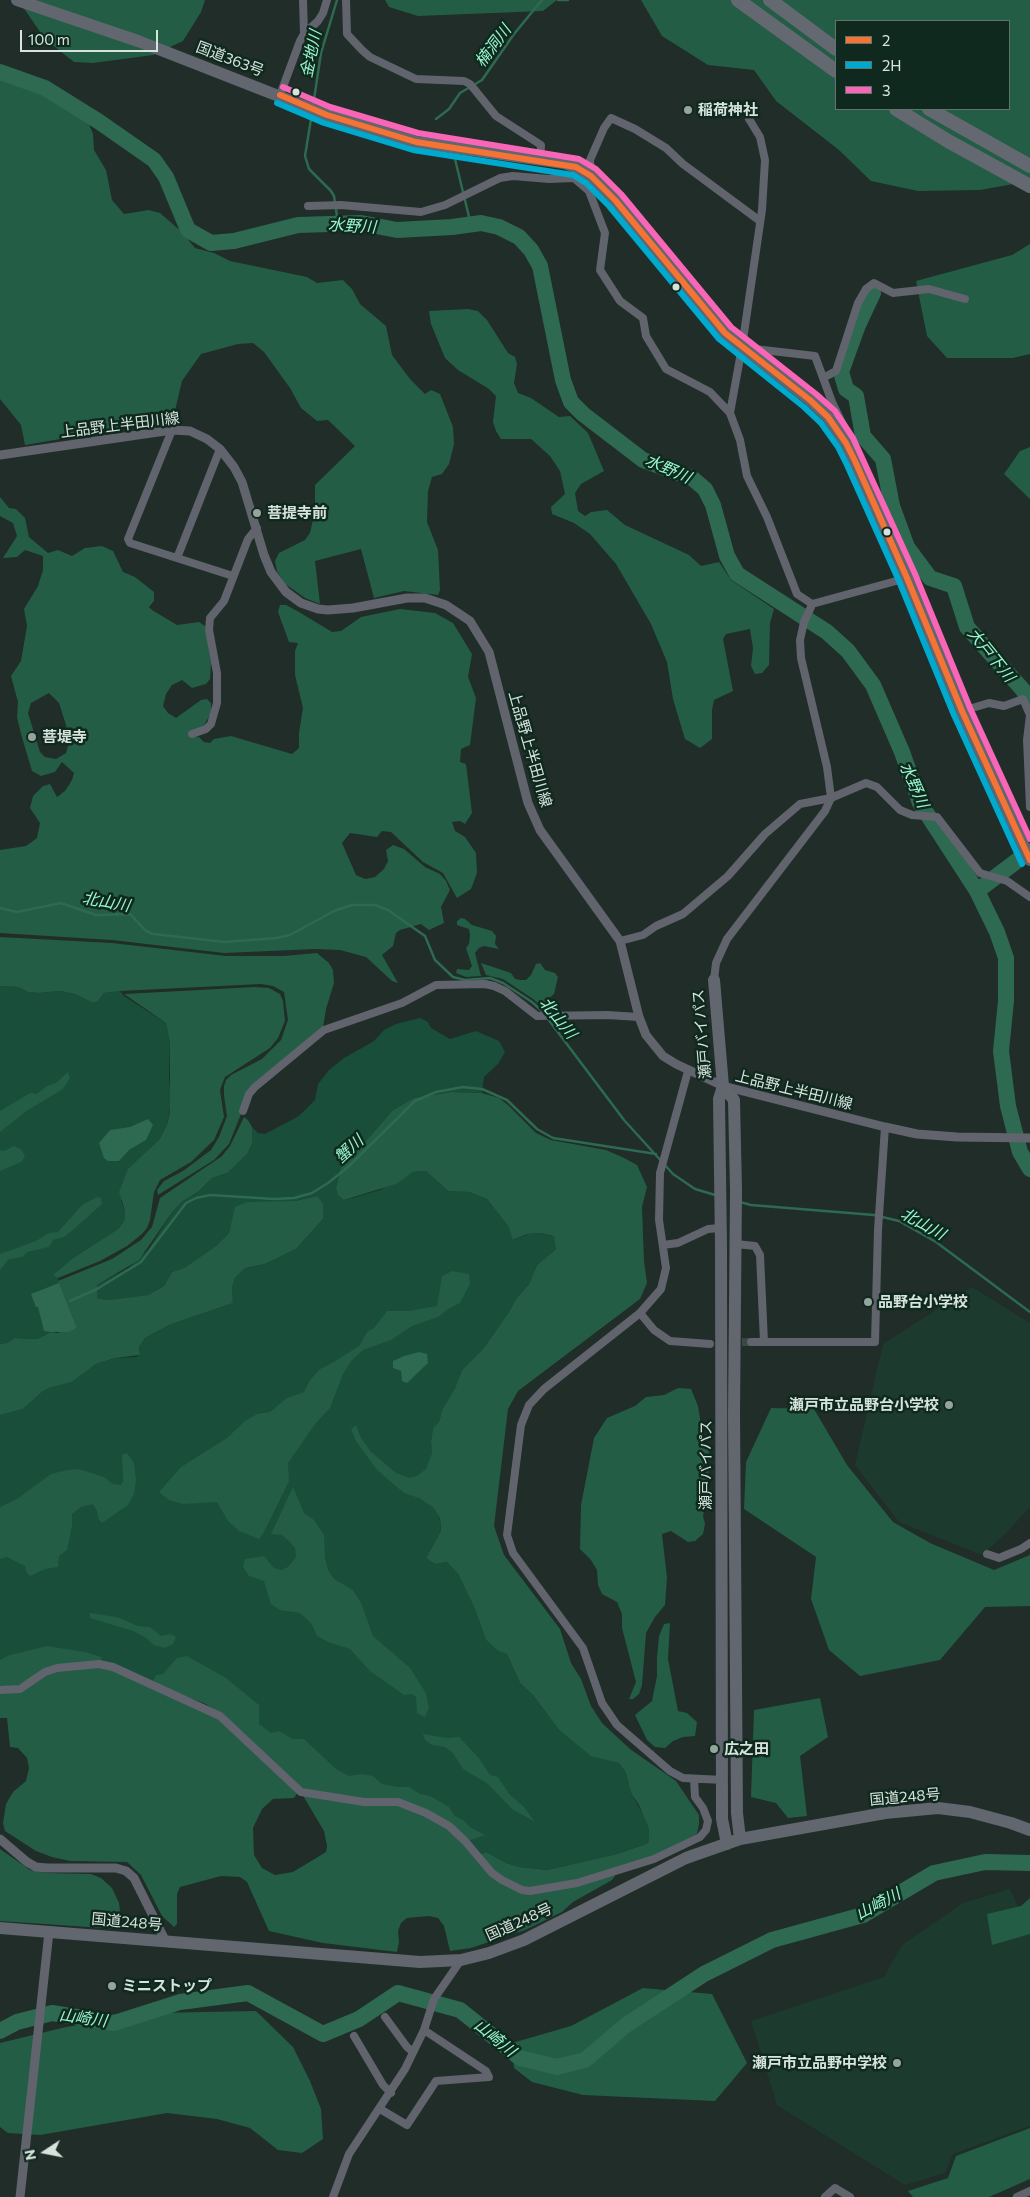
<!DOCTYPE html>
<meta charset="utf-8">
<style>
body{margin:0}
#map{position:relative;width:1030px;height:2197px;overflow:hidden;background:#202d28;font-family:Commissioner,sans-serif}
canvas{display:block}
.legend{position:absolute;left:835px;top:20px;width:175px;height:90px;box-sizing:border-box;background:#10291f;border:1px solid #5f746b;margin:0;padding:6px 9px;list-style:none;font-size:15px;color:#d6e4dd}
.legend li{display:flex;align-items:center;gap:10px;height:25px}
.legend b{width:25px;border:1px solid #5f746b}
.north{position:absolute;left:20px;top:2127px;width:50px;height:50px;-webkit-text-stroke:4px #10291f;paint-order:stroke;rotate:259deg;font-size:14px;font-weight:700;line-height:20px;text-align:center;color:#d6e4dd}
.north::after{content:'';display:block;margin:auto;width:18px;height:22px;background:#d6e4dd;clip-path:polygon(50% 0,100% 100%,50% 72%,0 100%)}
.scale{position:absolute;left:20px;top:30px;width:138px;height:22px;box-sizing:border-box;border:2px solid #d6e4dd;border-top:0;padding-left:6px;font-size:15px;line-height:18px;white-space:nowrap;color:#d6e4dd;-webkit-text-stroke:4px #10291f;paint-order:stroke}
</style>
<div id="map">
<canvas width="1030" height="2197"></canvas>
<ul class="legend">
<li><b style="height:6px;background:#f57335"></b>2</li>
<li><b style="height:6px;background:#00a9ce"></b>2H</li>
<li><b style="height:6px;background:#fa66b7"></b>3</li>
</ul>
<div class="north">N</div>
<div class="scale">100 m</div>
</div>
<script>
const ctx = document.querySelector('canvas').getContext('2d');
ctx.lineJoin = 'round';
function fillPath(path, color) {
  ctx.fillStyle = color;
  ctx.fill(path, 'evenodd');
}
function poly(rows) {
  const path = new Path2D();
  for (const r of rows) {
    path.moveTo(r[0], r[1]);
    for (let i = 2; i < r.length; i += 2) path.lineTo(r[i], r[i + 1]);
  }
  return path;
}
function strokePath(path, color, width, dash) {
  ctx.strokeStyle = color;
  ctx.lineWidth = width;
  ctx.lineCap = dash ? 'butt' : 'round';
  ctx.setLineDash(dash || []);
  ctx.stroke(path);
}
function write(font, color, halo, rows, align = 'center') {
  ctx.font = font + ' Commissioner,"Noto Sans JP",sans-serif';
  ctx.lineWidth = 5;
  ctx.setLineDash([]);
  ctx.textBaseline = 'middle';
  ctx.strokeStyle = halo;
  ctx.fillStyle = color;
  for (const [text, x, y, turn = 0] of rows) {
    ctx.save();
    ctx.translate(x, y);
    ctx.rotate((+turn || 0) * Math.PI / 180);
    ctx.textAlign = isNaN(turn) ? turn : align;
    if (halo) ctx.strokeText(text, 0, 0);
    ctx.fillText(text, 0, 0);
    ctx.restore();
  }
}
const built = poly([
 [972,1287,1030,1323,1030,1507,1007,1532,982,1555,899,1522,855,1465,883,1344],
 [1010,1889,1030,1935,1030,2126,953,2154,945,2173,905,2185,777,2105,751,2021,884,1977,902,1945,963,1903]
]);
const green = poly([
 [0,986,18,987,28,992,39,993,60,991,75,994,93,1003,98,1001,104,993,120,991,124,996,166,1023,170,1044,169,1075,171,1103,167,1125,159,1140,146,1154,121,1201,125,1211,124,1221,118,1229,73,1258,54,1275,58,1278,77,1328,51,1332,37,1339,15,1338,7,1343,0,1344],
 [420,1018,428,1022,431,1028,450,1039,476,1031,499,1041,505,1052,498,1064,484,1077,482,1093,451,1092,414,1098,393,1110,364,1143,356,1146,347,1157,341,1166,336,1188,345,1200,380,1190,413,1172,426,1171,448,1191,469,1192,487,1199,508,1226,514,1240,528,1234,541,1233,554,1236,556,1242,556,1249,537,1265,529,1284,516,1299,509,1312,483,1349,462,1370,455,1388,442,1410,439,1422,433,1428,431,1441,441,1531,426,1558,435,1564,447,1562,458,1574,474,1607,486,1640,498,1651,507,1654,520,1683,533,1695,559,1730,591,1755,619,1763,626,1773,631,1793,644,1816,649,1829,649,1842,646,1844,617,1854,547,1870,519,1867,506,1863,486,1852,479,1855,243,1732,206,1704,101,1661,54,1665,0,1688,0,1415,23,1409,42,1392,49,1388,72,1382,96,1364,115,1358,136,1357,140,1355,139,1347,145,1338,169,1325,233,1303,232,1288,235,1278,245,1268,265,1264,296,1249,323,1219,316,1196,295,1201,236,1207,229,1233,216,1246,184,1268,172,1272,164,1286,148,1295,108,1300,97,1298,97,1285,128,1268,148,1250,173,1211,183,1201,198,1192,212,1178,227,1173,252,1143,252,1127,258,1133,265,1134,299,1116,315,1100,318,1084,329,1070,344,1058,374,1041,384,1030,396,1024]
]);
const forest = poly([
 [18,0,205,0,201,12,183,41,153,55,93,63,74,62,45,39],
 [385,0,557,0,543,11,418,16,389,7],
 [641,0,1030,0,1030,181,980,190,918,191,871,181,839,150,776,101,754,70,708,65,662,36],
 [836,21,1009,21,1009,109,836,109],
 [0,75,45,94,86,117,93,134,94,150,106,170,112,200,124,214,149,210,160,213,182,232,195,248,214,253,230,261,307,277,317,283,343,280,352,289,360,304,386,326,392,355,410,379,425,394,431,390,440,394,453,427,454,444,449,464,442,474,432,477,428,491,427,522,438,550,440,590,438,595,404,591,374,598,361,549,315,561,320,604,305,598,284,583,277,571,275,561,279,553,305,540,310,533,315,511,315,485,355,446,328,420,317,421,301,408,290,388,264,352,253,343,238,344,201,354,182,381,172,423,154,423,25,445,21,425,0,399],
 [1030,244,1030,354,1013,358,947,358,927,336,916,281,1012,255],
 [468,309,478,311,487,320,508,353,515,357,517,364,514,383,518,393,531,398,559,417,570,416,588,433,604,471,581,484,575,493,578,511,585,516,591,512,607,510,625,525,689,555,701,566,719,562,731,580,774,609,770,623,769,665,762,673,755,674,751,666,753,648,750,629,726,634,723,639,733,691,714,700,712,710,712,739,700,748,685,739,673,699,667,662,651,624,616,564,590,534,574,523,552,514,551,507,565,494,560,471,550,456,531,439,501,439,496,431,493,422,496,396,489,389,458,370,445,358,431,324,429,311],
 [1030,447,1030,499,1004,474,1020,451],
 [0,497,9,508,16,509,25,518,29,537,48,553,58,550,72,556,85,548,102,546,113,551,123,572,135,577,154,592,154,601,149,607,152,610,177,625,199,622,205,626,211,663,210,679,206,684,192,688,182,680,172,685,166,694,163,706,168,713,176,718,201,700,207,699,211,703,211,713,203,727,191,736,199,737,204,742,210,743,214,739,231,736,292,754,299,748,299,733,303,708,295,675,295,651,298,643,289,642,278,612,280,605,286,605,299,612,332,632,341,631,361,617,400,609,435,613,453,623,472,654,468,677,476,698,470,745,461,749,460,762,466,764,472,813,465,824,460,821,452,822,455,831,465,837,476,853,477,873,471,889,457,898,443,873,423,862,391,832,382,831,377,837,350,833,342,843,356,875,365,879,375,877,384,869,388,861,386,850,393,845,404,849,425,867,440,874,446,881,450,890,441,907,444,923,429,930,421,924,400,930,396,933,393,946,382,955,398,983,392,981,366,957,340,950,315,949,224,953,112,940,0,933,0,850,26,846,37,838,40,823,30,808,33,796,43,786,50,784,57,797,65,791,72,780,74,773,62,762,55,772,41,776,32,771,21,734,17,717,18,702,11,676,21,661,27,626,24,609,38,586,43,570,43,556,25,550,17,557,3,558,17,536,13,523,0,516],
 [49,693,59,703,66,725,69,743,66,753,56,759,45,757,40,752,28,713,31,703],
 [461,918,465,919,472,925,492,931,496,936,495,944,499,949,484,946,479,948,475,953,481,976,466,977,456,973,457,969,469,970,472,966,466,948,469,944,470,935,469,929,457,925,457,921],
 [0,937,112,943,226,956,284,956,317,953,329,963,333,970,334,983,326,1009,323,1028,253,1084,229,1144,214,1160,158,1195,157,1190,164,1181,183,1171,211,1150,219,1137,227,1116,224,1096,224,1086,226,1080,231,1075,262,1059,281,1040,288,1020,284,992,273,986,261,984,120,991,104,993,98,1001,93,1003,75,994,60,991,39,993,28,992,18,987,0,986],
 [481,963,511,973,515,979,521,980,526,980,531,975,536,964,540,963,545,970,555,973,558,977,554,994,549,998,547,1005,543,1008,533,999,503,979,486,975],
 [255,987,269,988,280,994,283,1001,285,1021,278,1038,270,1048,225,1077,220,1090,224,1117,214,1140,191,1162,160,1180,154,1192,150,1220,147,1228,142,1234,127,1246,100,1261,58,1278,53,1275,73,1258,118,1229,124,1221,125,1211,119,1192,128,1169,159,1140,167,1125,170,1112,170,1044,166,1023,124,994],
 [68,1072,70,1078,63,1089,25,1112,0,1132,0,1111,30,1093,37,1094,47,1086,56,1083],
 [451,1092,482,1093,499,1098,508,1105,536,1133,551,1140,606,1150,624,1158,637,1165,647,1187,642,1207,644,1261,647,1283,640,1299,518,1391,508,1409,494,1526,504,1555,560,1629,571,1663,581,1679,591,1706,602,1723,630,1749,676,1781,699,1815,699,1824,697,1834,654,1857,579,1881,522,1889,499,1876,479,1855,486,1852,506,1863,519,1867,547,1870,617,1854,646,1844,649,1842,649,1829,639,1805,631,1793,626,1773,619,1763,591,1756,559,1730,533,1695,520,1683,507,1654,498,1651,486,1640,474,1607,458,1574,447,1562,435,1564,426,1558,441,1531,440,1518,434,1508,419,1498,404,1493,377,1470,356,1441,351,1429,356,1425,360,1436,370,1451,396,1473,409,1478,417,1476,426,1469,432,1453,431,1441,433,1428,439,1422,442,1410,455,1388,462,1370,483,1349,509,1312,516,1299,529,1284,537,1265,556,1249,554,1236,541,1233,527,1234,513,1240,508,1226,487,1199,469,1192,448,1191,426,1171,413,1172,396,1184,344,1200,338,1195,336,1188,341,1166,356,1146,364,1143,393,1110,414,1098],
 [244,1117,248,1120,252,1127,252,1143,247,1154,227,1173,212,1178,198,1192,183,1201,173,1211,139,1260,97,1285,97,1298,108,1300,148,1295,164,1286,172,1272,184,1268,216,1246,229,1233,235,1207,247,1202,295,1201,317,1196,323,1204,323,1219,296,1249,265,1264,245,1268,235,1278,232,1288,233,1303,169,1325,145,1338,139,1347,140,1355,115,1358,96,1364,72,1382,49,1388,42,1392,23,1409,0,1415,0,1344,7,1343,15,1338,37,1339,51,1332,57,1333,77,1328,58,1281,112,1259,141,1240,152,1227,160,1198,222,1156,230,1146],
 [14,1146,22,1150,25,1157,21,1162,0,1171,0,1150,4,1151],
 [97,1197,101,1198,102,1204,74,1229,64,1237,53,1240,49,1247,27,1252,22,1257,9,1259,0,1270,0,1254,36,1241,49,1233,58,1232,82,1205],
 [452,1271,469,1274,470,1284,460,1303,448,1309,438,1317,412,1326,391,1340,363,1350,351,1361,343,1374,330,1408,315,1424,288,1463,289,1481,264,1532,259,1539,239,1531,228,1521,217,1502,183,1504,169,1500,159,1492,181,1467,227,1438,245,1421,257,1414,270,1412,287,1398,304,1392,310,1380,320,1369,334,1362,359,1346,367,1332,374,1328,387,1311,408,1311,437,1306,442,1276],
 [678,1388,691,1389,698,1406,703,1438,709,1450,708,1494,703,1516,705,1524,703,1534,695,1541,688,1542,671,1531,662,1534,667,1578,665,1605,655,1617,646,1633,642,1685,639,1694,633,1699,629,1699,636,1682,622,1628,622,1614,617,1602,602,1594,598,1585,597,1570,591,1560,580,1549,581,1505,594,1438,607,1418,635,1406,646,1397,664,1395],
 [771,1408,814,1409,847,1465,893,1522,930,1543,994,1570,1030,1555,1030,1606,985,1607,940,1660,860,1676,829,1650,811,1599,816,1557,744,1509,746,1462],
 [127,1453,134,1463,136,1480,134,1494,128,1505,102,1523,98,1518,97,1511,93,1504,81,1507,72,1514,72,1526,67,1550,59,1556,58,1567,45,1569,30,1576,26,1572,25,1566,7,1557,0,1559,0,1507,17,1499,51,1474,67,1470,79,1469,104,1477,113,1484,121,1485,123,1481,122,1455],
 [293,1487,304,1513,314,1520,324,1535,325,1558,328,1570,334,1579,353,1590,361,1603,373,1636,410,1668,426,1693,429,1708,425,1717,417,1713,416,1697,411,1694,404,1695,370,1671,350,1649,328,1642,317,1636,311,1623,300,1613,280,1610,271,1604,264,1581,249,1576,243,1567,245,1559,264,1556,274,1568,281,1570,288,1567,296,1557,295,1548,289,1541,282,1535,271,1534],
 [90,1613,117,1617,138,1626,150,1627,161,1636,170,1634,176,1637,173,1644,164,1648,154,1645,146,1638,133,1631,90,1618],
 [670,1623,668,1659,678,1711,687,1713,697,1722,695,1736,683,1737,673,1741,665,1748,655,1747,647,1740,635,1715,652,1701,657,1676,657,1657,659,1636,664,1624],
 [47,1646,85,1652,101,1657,101,1661,54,1665,21,1684,11,1688,0,1688,0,1660,10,1655],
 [187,1656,226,1678,259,1705,259,1724,271,1733,279,1731,293,1739,304,1739,336,1769,349,1776,362,1774,373,1776,382,1784,398,1787,409,1787,420,1794,430,1796,449,1807,455,1816,463,1820,470,1827,485,1835,468,1841,398,1801,363,1801,302,1791,243,1732,221,1714,206,1704,152,1683,156,1675,163,1674,177,1658],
 [96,1667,110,1669,213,1713,298,1792,294,1798,273,1799,262,1809,253,1828,254,1855,262,1868,275,1875,293,1872,326,1852,327,1846,324,1831,302,1794,397,1804,426,1816,449,1828,474,1855,521,1892,614,1874,615,1876,612,1880,573,1902,562,1912,525,1930,471,1948,450,1951,444,1926,438,1918,429,1916,407,1918,401,1923,398,1931,399,1942,397,1952,323,1943,269,1931,247,1882,240,1877,221,1876,180,1887,177,1894,177,1924,174,1927,162,1916,141,1875,127,1862,70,1861,52,1857,36,1851,5,1831,3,1823,6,1804,13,1792,26,1781,29,1768,27,1758,18,1748,10,1747,7,1718,0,1718,0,1693,20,1692,48,1673,63,1670],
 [820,1698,828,1737,800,1756,807,1816,788,1818,776,1803,751,1797,754,1710],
 [423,1734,447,1738,459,1737,478,1757,490,1775,498,1777,509,1794,524,1807,535,1822,512,1809,488,1784,463,1769,453,1753,445,1747,432,1745,425,1740],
 [0,1849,30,1870,47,1873,91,1874,101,1878,112,1888,119,1903,121,1919,118,1929,0,1921],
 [1030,1898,1030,1934,992,1945,987,1914,1021,1906],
 [643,1988,712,1994,747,2063,715,2101,583,2095,532,2082,514,2068,512,2043,571,2026],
 [256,2011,293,2047,310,2081,321,2109,323,2139,302,2153,278,2150,250,2128,217,2119,167,2113,40,2135,8,2133,0,2127,0,2043,66,2027,152,2013],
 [1030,2128,1030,2179,989,2197,913,2197,908,2191,948,2178,956,2156]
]);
const water = poly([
 [148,1119,153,1125,146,1140,129,1150,119,1161,108,1161,104,1158,99,1143,110,1130,130,1127],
 [59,1283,77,1328,68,1332,51,1332,44,1331,38,1307,36,1307,31,1294],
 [419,1352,427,1354,428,1363,407,1383,402,1381,401,1371,393,1368,393,1361,404,1356]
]);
const stream = poly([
 [558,0,568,0],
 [313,106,321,53,337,0],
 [312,113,305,156,309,169,331,191,334,196,338,223],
 [436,119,449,109,460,93,482,80,514,34,542,0],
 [454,155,471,225],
 [0,908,17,912,61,903,96,915,130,914,146,931,153,934,225,942,276,938,290,935,334,911,352,905,375,905,388,910,425,936,435,960,453,977,465,980,490,978,503,983,532,1002,542,1011,624,1120,673,1174,695,1189,715,1195],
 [740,1202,751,1205,874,1215,899,1221,936,1242,1030,1312],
 [70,1301,97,1289,141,1262,186,1203,196,1198,210,1195,274,1199,294,1198,312,1193,328,1183,348,1167,415,1101,436,1092,463,1087,482,1089,507,1100,537,1129,553,1138,656,1154]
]);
const river = poly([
 [0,72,45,88,98,121,154,160,166,177,188,230,211,243,234,241,298,225,361,223,397,230,452,227,481,223,499,227,519,237,531,250,540,266,563,380,571,402,583,414,643,460,692,478,705,489,713,505,727,556,737,574,827,632,848,651,873,685,902,752,920,803,977,891,997,932,1006,958,1006,1001,1001,1051,1008,1106,1020,1152,1030,1169],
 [873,293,858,325,841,372,846,389,856,396,863,436,883,459,892,506,907,547,930,578,954,586,967,627,1023,690,1030,702],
 [977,891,1030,851],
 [0,2031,17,2022,52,2013,114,2023,180,2002,248,1993,323,2034,359,2019,398,1993,460,2010,520,2058,557,2067,585,2060,626,2025,704,1974,772,1940,863,1915,934,1873,985,1862,1030,1863]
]);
const minorTunnel = poly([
 [718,1343,751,1342]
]);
const minor = poly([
 [303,0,304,34],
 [346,0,347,34,362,50,370,57,416,79,464,81,470,84,496,116,541,145,540,161],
 [280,95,300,41,304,34,318,21,323,13,327,0],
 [591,176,590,160,604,128,611,118,635,129,666,148,683,164,760,221],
 [308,206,341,205,421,212,445,205,500,178,513,176,549,179,574,178,589,191,605,233,600,270,620,301,643,318,646,336,666,369,710,392,730,413,740,440,747,476,767,517,797,594,812,604],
 [746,348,815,356,832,402,844,427,846,439],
 [823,378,836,371,858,303,866,289,874,283,893,293,929,289,965,299],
 [730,413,742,347,762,210,765,160,760,137,749,119],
 [172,430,128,539,130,543,233,576],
 [177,558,220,449],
 [962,711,989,703,1004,706,1023,699,1030,715,1027,740,1030,807],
 [192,734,206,729,211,724,217,703,217,673,209,630,210,618,224,601,248,539,257,528],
 [620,941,643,935,656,926,683,914,728,876,765,834,800,804,831,798,866,783,877,787,900,810,912,815,937,817,980,873,1007,881,1030,897],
 [714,980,716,963,727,939,825,811,831,798,827,767,801,658,800,640,804,622,811,607,812,604,907,578],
 [688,1071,660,1173,659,1220,666,1268,661,1289,640,1313,544,1389,529,1405,521,1425,507,1535,513,1553,583,1648,602,1703,617,1725,670,1771,683,1778,723,1780],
 [243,1111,249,1094,255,1087,324,1030,402,1003,436,985,485,984,494,986,505,991,537,1016,607,1015,639,1017],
 [736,1244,755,1246,760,1255,764,1342],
 [663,1245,678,1243,708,1229,720,1228],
 [640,1313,654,1330,670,1341,710,1344],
 [751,1342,875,1342,878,1230,885,1127],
 [987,1554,999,1558,1021,1549,1030,1543],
 [0,1690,20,1689,45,1672,57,1668,99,1664,113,1667,220,1716,301,1792,364,1802,398,1802,426,1813,449,1826,465,1841,492,1873,502,1880,522,1890,530,1891,577,1883,654,1859,700,1837,706,1830,708,1821,703,1808,695,1797,694,1779],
 [385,2017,407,2047,413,2052],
 [354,2036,383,2085,391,2093],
 [380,2109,407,2125,436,2081,489,2077,486,2071,424,2030],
 [333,2197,349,2154,405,2069,424,2030,434,1999,461,1960],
 [825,2197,835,2188,850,2197],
 [1017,2197,1030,2191]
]);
const tertiary = poly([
 [0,455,172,430,190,431,207,439,220,449,234,467,242,482,264,555,271,572,286,592,301,603,318,609,328,610,353,608,407,598,425,598,446,605,470,621,489,652,528,803,540,830,620,941,639,1017,646,1035,663,1056,676,1064,723,1086,885,1127,917,1134,957,1137,1030,1138],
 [0,1839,27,1862,36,1867,47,1868,116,1868,126,1871,134,1878,166,1942],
 [20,2197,49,1932]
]);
const trunk = poly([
 [17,0,138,41,327,115,366,127,416,142,564,163,576,167,591,176,615,200,725,333,810,400,828,417,846,443,907,578,962,711,1030,860],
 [714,980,723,1086,719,1099,721,1246,722,1819,727,1844],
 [723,1086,734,1100,736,1190,734,1414,737,1813,740,1839],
 [0,1928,420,1962,461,1960,489,1953,524,1940,686,1858,740,1839,885,1813,938,1808,970,1812,1011,1823,1030,1830]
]);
const motorway = poly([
 [738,0,836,71],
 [770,0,836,49],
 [896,109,948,141,1030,186],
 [929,109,1030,166]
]);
const bus1 = poly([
 [280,95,327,115,416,142,576,167,591,176,615,200,725,333,810,400,828,417,846,443,855,461,907,578,962,711,1030,860]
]);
const bus2 = poly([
 [277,103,324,123,413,150,573,175,586,183,609,206,719,339,804,407,821,423,838,447,847,465,899,581,954,715,1022,864]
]);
const bus3 = poly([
 [283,87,330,107,418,133,579,159,596,169,621,194,731,327,816,394,835,411,853,438,915,574,970,708,1030,839]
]);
const markers = [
 [296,92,4.5,"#d6e4dd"],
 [688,110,5,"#96a49e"],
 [676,287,4.5,"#d6e4dd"],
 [257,513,5,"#96a49e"],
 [887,532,4.5,"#d6e4dd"],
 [32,737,5,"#96a49e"],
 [868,1302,5,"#96a49e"],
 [949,1405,5,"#96a49e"],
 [714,1749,5,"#96a49e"],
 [112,1986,5,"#96a49e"],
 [897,2063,5,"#96a49e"]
];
const streetNames = [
 ["国道363号",230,59,21],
 ["上品野上半田川線",120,425,-7],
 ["上品野上半田川線",530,749,74],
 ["瀬戸バイパス",702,1034,-95],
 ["上品野上半田川線",794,1090,14],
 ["瀬戸バイパス",706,1465,-90],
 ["国道248号",905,1797,-5],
 ["国道248号",127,1922,5],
 ["国道248号",519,1922,-24]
];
const poiNames = [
 ["稲荷神社",698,110],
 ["菩提寺前",267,513],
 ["菩堤寺",42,737],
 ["品野台小学校",878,1302],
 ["瀬戸市立品野台小学校",939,1405,"right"],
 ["広之田",724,1749],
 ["ミニストップ",122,1986],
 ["瀬戸市立品野中学校",887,2063,"right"]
];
const waterNames = [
 ["楠洞川",493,46,-53],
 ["金地川",311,54,-78],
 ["水野川",352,226,3],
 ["水野川",668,469,24],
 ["大戸下川",991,655,51],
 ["水野川",914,785,66],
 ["北山川",106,902,10],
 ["北山川",558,1018,51],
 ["蟹川",349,1149,-42],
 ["北山川",923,1224,29],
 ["山崎川",878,1904,-28],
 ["山崎川",83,2018,8],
 ["山崎川",495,2038,39]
];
fillPath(built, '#1c3b2e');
fillPath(green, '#184e3a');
fillPath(forest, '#235d46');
fillPath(water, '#2e6952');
strokePath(stream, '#2e6952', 2.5);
strokePath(river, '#2e6952', 16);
strokePath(minorTunnel, '#3b4843', 8, [8, 4]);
strokePath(minor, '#61636d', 8);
strokePath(tertiary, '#61636d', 9);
strokePath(trunk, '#61666f', 12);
strokePath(motorway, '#646871', 14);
strokePath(bus1, '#f57335', 6);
strokePath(bus2, '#00a9ce', 6);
strokePath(bus3, '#fa66b7', 6);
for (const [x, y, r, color] of markers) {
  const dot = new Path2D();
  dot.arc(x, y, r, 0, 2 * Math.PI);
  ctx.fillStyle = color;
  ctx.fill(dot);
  strokePath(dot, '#10291f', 2);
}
write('15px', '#d6e4dd', '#10291f', streetNames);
write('bold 15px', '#d6e4dd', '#10291f', poiNames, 'left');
write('italic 16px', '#98f7cf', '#10291f', waterNames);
</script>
